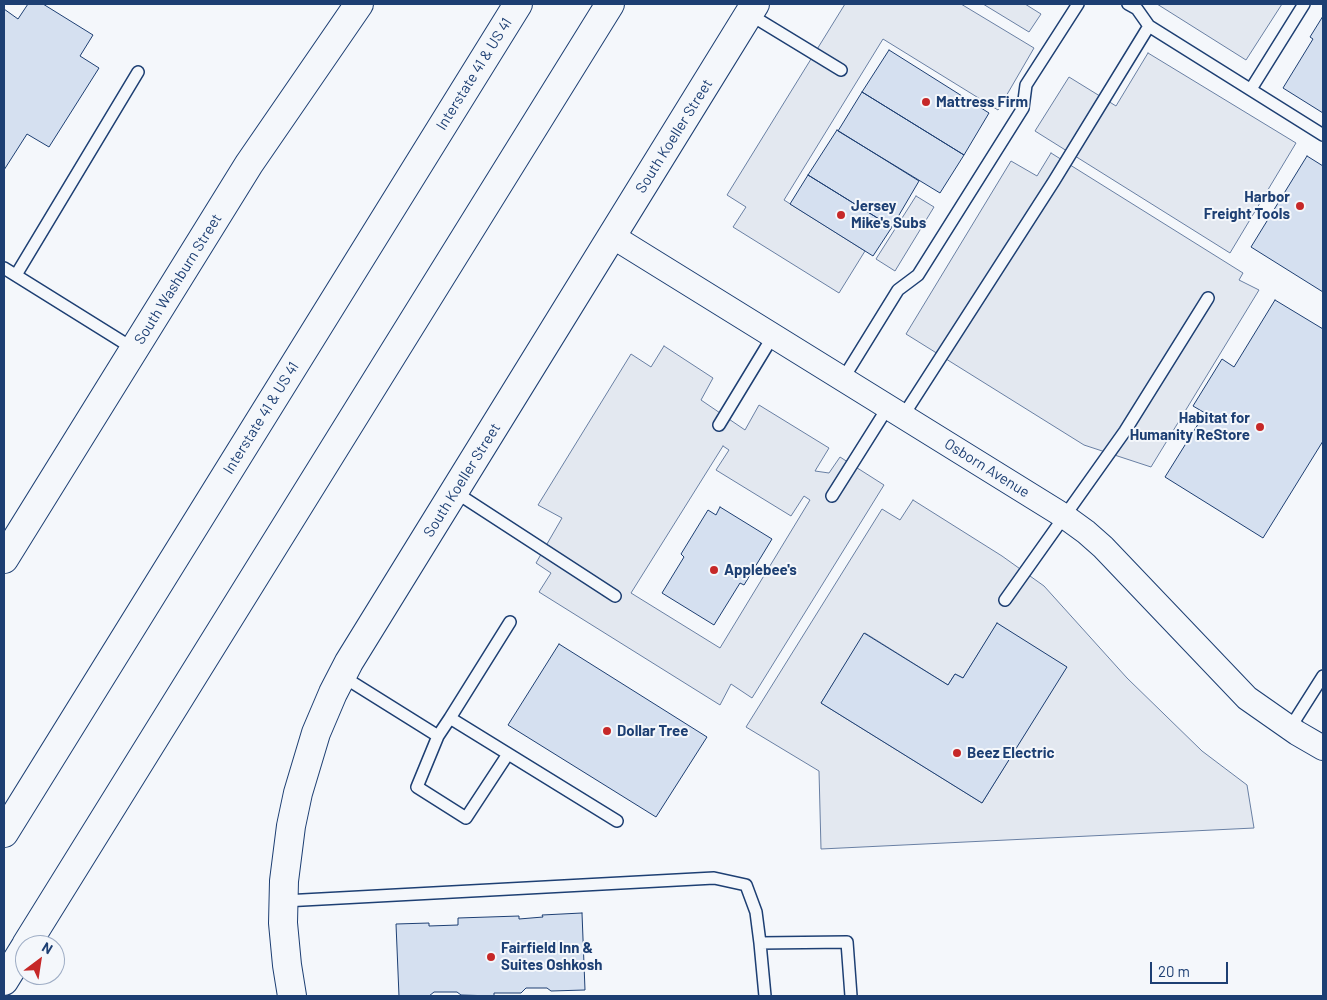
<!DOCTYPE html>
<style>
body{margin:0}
#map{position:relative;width:1327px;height:1000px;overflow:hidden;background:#f4f7fb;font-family:Barlow,sans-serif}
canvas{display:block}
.frame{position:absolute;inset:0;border:5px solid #1d3f73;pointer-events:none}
.north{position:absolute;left:15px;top:935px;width:50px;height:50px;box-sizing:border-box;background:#f4f7fb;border:1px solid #9eadc5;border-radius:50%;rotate:31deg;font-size:14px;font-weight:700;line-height:20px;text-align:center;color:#1d3f73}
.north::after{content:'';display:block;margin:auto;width:18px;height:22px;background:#c62828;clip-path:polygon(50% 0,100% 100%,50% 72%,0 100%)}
.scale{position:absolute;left:1150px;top:962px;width:78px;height:22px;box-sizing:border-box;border:2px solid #1d3f73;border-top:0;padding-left:6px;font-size:15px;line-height:18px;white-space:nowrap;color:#1d3f73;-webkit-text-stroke:4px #f4f7fb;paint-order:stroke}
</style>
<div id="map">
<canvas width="1327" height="1000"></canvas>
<div class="frame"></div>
<div class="north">N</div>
<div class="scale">20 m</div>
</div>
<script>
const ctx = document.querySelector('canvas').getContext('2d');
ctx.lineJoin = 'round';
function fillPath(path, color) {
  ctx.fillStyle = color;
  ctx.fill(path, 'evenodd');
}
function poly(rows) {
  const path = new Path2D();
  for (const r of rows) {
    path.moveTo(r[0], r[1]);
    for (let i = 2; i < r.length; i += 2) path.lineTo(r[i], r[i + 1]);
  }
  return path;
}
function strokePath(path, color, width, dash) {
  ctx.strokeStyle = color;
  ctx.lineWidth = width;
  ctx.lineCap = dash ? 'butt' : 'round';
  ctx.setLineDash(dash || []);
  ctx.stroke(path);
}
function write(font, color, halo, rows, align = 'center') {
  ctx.font = font + ' Barlow,sans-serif';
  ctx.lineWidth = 4;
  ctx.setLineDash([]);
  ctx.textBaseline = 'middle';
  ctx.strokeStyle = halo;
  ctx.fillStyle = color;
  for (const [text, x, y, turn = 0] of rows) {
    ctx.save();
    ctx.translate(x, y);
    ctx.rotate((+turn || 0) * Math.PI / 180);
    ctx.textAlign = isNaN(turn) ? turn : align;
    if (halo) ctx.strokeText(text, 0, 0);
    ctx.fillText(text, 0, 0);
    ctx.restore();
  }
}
const parking = poly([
 [845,4,961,4,1034,48,998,110,883,39,784,200,865,251,839,293,733,227,746,207,727,195,845,4],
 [983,4,1025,4,1041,14,1029,32,983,4],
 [1157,4,1282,4,1246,60,1157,4],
 [1148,53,1296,143,1230,253,1035,131,1069,77,1116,106,1148,53],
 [1051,153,1243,273,1239,280,1259,290,1151,467,1084,445,906,334,1011,161,1037,176,1051,153],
 [916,196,934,207,895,271,876,259,916,196],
 [664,346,713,378,701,400,745,430,759,405,829,448,815,471,829,473,840,457,884,485,752,698,731,684,720,705,539,592,551,573,536,563,562,518,538,505,631,354,651,367,664,346],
 [723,446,729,450,716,470,791,516,804,496,810,500,720,648,631,593,723,446],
 [913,500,1002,556,1044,586,1127,678,1202,751,1247,785,1254,828,821,849,819,771,746,727,882,509,900,520,913,500],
 [997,624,1066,667,982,803,821,703,865,633,948,685,955,674,963,678,997,624]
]);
const building = poly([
 [28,4,43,4,93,35,80,56,99,68,49,147,27,134,4,170,4,9,18,19,28,4],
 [1323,16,1323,113,1283,88,1313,39,1310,37,1323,16],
 [889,50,989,113,964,155,862,92,889,50],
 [862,92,964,155,940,193,838,131,862,92],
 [837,130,919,181,892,227,808,175,837,130],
 [1307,156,1323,166,1323,292,1251,247,1307,156],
 [808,175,892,227,873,256,790,204,808,175],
 [1275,300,1323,329,1323,441,1263,538,1165,477,1205,413,1193,406,1222,359,1234,367,1275,300],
 [720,507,772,539,744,585,740,583,714,625,662,593,684,557,681,554,708,510,716,515,720,507],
 [997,623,1067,667,982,803,821,703,864,633,948,685,955,674,963,678,997,623],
 [559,644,707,737,656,817,508,725,559,644],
 [582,913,585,990,551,991,547,988,526,988,521,993,494,993,494,996,461,995,457,992,434,992,429,996,399,996,396,924,429,923,429,926,458,925,458,918,519,916,519,919,543,917,542,915,582,913]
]);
const service = poly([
 [1128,4,1137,9,1149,26,1323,135],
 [749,14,841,70],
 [1251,89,1304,4],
 [4,268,134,349],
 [16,275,138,72],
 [843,379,898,290,918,275,1023,108,1026,85,1078,4],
 [903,416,1054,181,1149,26],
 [719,425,773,336],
 [455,492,615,596],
 [832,496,888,407],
 [1005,600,1125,431,1208,298],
 [342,676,438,736,450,718,617,821],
 [450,718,510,622],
 [1290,728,1323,676],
 [438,736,417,787,466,818,508,754],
 [284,901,714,878,746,885,756,912,760,943,765,996],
 [760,943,847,942,851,996]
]);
const minor = poly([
 [612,236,1064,516,1086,532,1103,547,1247,698,1297,733,1323,748]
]);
const tertiary = poly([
 [4,559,249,164,359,4],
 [292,996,287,965,283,923,284,881,291,826,298,793,316,733,333,693,349,662,755,4]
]);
const motorway = poly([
 [4,833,518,4],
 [26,945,610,4],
 [4,981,25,947]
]);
const markers = [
 [926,102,5,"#c62828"],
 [1300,206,5,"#c62828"],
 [841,215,5,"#c62828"],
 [1260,427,5,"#c62828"],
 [714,570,5,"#c62828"],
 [607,731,5,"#c62828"],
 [957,753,5,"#c62828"],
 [491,957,5,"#c62828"]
];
const streetNames = [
 ["Interstate 41 & US 41",474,74,-58],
 ["South Koeller Street",674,136,-58],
 ["South Washburn Street",178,279,-58],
 ["Interstate 41 & US 41",261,418,-58],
 ["Osborn Avenue",987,468,32],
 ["South Koeller Street",462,480,-58]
];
const poiNames = [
 ["Mattress Firm",936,102],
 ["Harbor",1290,197,"right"],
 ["Freight Tools",1290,214,"right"],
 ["Jersey",851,206],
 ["Mike's Subs",851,223],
 ["Habitat for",1250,418,"right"],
 ["Humanity ReStore",1250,435,"right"],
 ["Applebee's",724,570],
 ["Dollar Tree",617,731],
 ["Beez Electric",967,753],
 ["Fairfield Inn &",501,948],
 ["Suites Oshkosh",501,965]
];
fillPath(parking, '#e3e8f0');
strokePath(parking, '#687fa3', 1);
fillPath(building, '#d5e0f0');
strokePath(building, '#1d3f73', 1);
strokePath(service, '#1d3f73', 14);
strokePath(minor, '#1d3f73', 26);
strokePath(tertiary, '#1d3f73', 30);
strokePath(motorway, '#1d3f73', 30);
strokePath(service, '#f4f7fb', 11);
strokePath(minor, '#f4f7fb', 24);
strokePath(tertiary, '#f4f7fb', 28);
strokePath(motorway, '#f4f7fb', 28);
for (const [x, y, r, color] of markers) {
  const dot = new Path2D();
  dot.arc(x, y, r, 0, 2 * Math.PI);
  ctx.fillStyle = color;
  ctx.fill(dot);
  strokePath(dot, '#f4f7fb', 2);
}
write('15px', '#1d3f73', '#f4f7fb', streetNames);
write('bold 15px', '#1d3f73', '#f4f7fb', poiNames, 'left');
</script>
